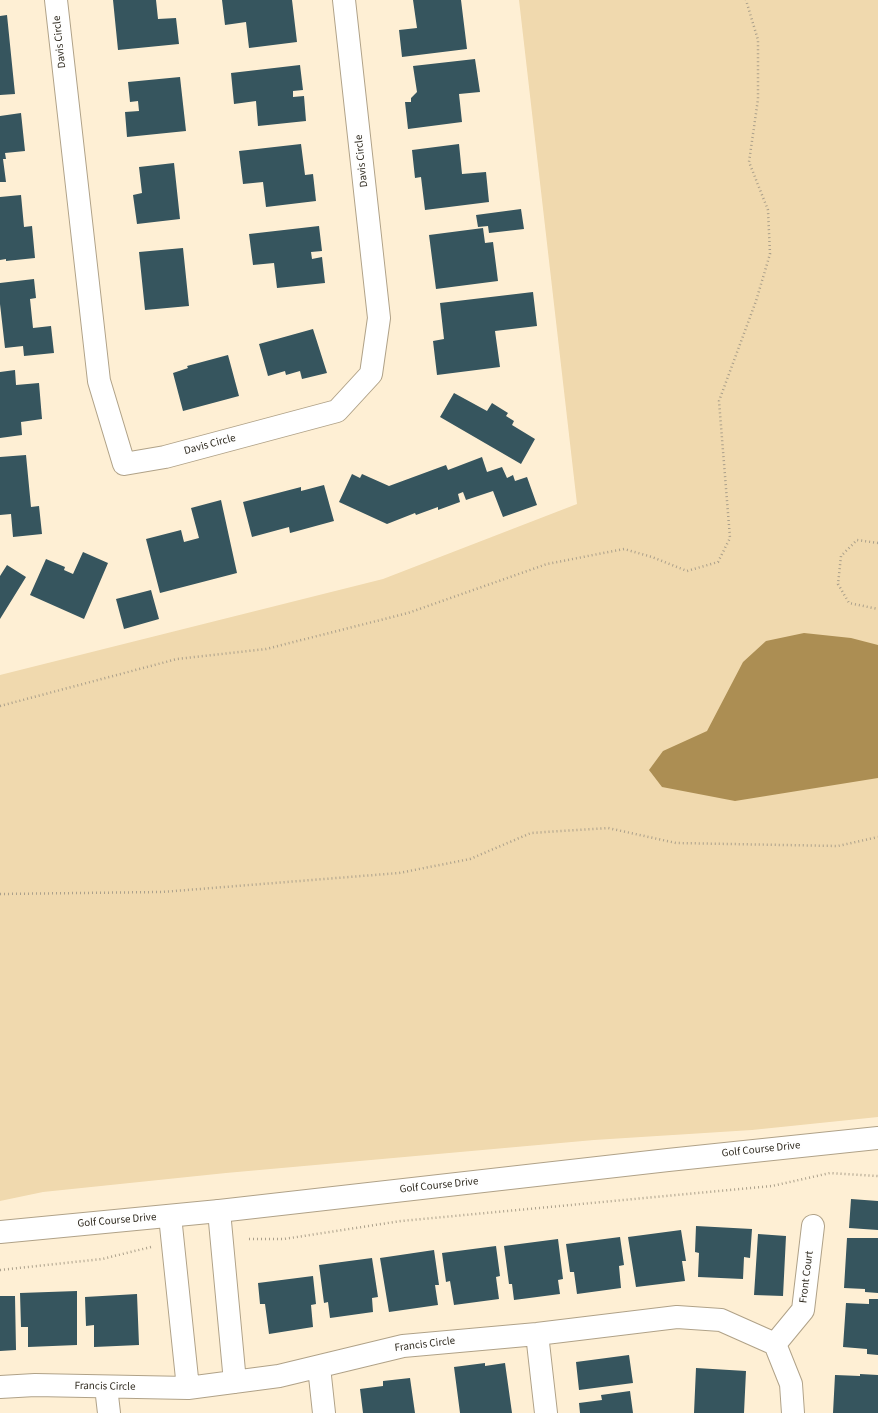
<!DOCTYPE html>
<style>
body{margin:0}
canvas{display:block;background:#feefd4}
</style>
<canvas width="878" height="1413"></canvas>
<script>
const ctx = document.querySelector('canvas').getContext('2d');
ctx.lineJoin = 'round';
function fillPath(path, color) {
  ctx.fillStyle = color;
  ctx.fill(path, 'evenodd');
}
function poly(rows) {
  const path = new Path2D();
  for (const r of rows) {
    path.moveTo(r[0], r[1]);
    for (let i = 2; i < r.length; i += 2) path.lineTo(r[i], r[i + 1]);
  }
  return path;
}
function strokePath(path, color, width, dash) {
  ctx.strokeStyle = color;
  ctx.lineWidth = width;
  ctx.lineCap = dash ? 'butt' : 'round';
  ctx.setLineDash(dash || []);
  ctx.stroke(path);
}
function write(font, color, halo, rows, align = 'center') {
  ctx.font = font + ' "Source Sans 3",sans-serif';
  ctx.lineWidth = 4;
  ctx.setLineDash([]);
  ctx.textBaseline = 'middle';
  ctx.strokeStyle = halo;
  ctx.fillStyle = color;
  for (const [text, x, y, turn = 0] of rows) {
    ctx.save();
    ctx.translate(x, y);
    ctx.rotate((+turn || 0) * Math.PI / 180);
    ctx.textAlign = isNaN(turn) ? turn : align;
    if (halo) ctx.strokeText(text, 0, 0);
    ctx.fillText(text, 0, 0);
    ctx.restore();
  }
}
const green = poly([
 [519,0,878,0,878,1117,752,1130,594,1140,226,1173,43,1192,0,1201,0,675,383,579,577,504]
]);
const water = poly([
 [804,633,851,638,878,645,878,778,735,801,662,787,649,770,663,751,707,731,743,662,766,641]
]);
const building = poly([
 [113,0,156,0,158,19,176,18,179,44,118,50],
 [222,0,292,0,297,42,249,48,246,22,225,25],
 [413,0,461,0,467,49,402,57,399,30,417,28],
 [7,15,15,94,0,95,0,16],
 [475,59,480,92,459,94,462,122,408,129,405,102,411,102,411,98,417,92,413,66],
 [300,65,303,90,293,91,293,97,304,96,306,121,258,126,256,101,234,104,231,73],
 [180,77,186,131,127,137,125,112,139,111,138,101,130,102,128,82],
 [21,113,25,151,5,153,6,159,3,159,6,182,0,182,0,116],
 [301,144,305,175,313,174,316,201,266,207,263,182,243,184,239,151],
 [459,144,462,174,486,172,489,202,425,210,421,177,415,178,412,150],
 [174,163,180,219,137,224,133,195,142,193,139,167],
 [21,195,24,227,32,226,35,258,6,261,6,259,0,260,0,197],
 [521,209,524,229,489,233,488,226,478,227,476,215],
 [319,226,322,251,311,252,312,259,322,257,325,283,277,288,274,263,253,265,249,234],
 [483,228,485,243,493,242,498,281,436,289,429,235],
 [183,248,189,306,145,310,139,252],
 [34,279,36,298,30,299,33,328,51,326,54,353,24,356,23,346,5,348,0,304,0,283],
 [533,292,537,326,495,331,500,367,437,375,433,341,444,339,440,303],
 [313,329,327,373,302,379,300,371,286,375,285,371,268,376,259,344],
 [228,355,239,396,183,411,173,373,188,368,187,366],
 [15,370,16,385,39,383,42,419,21,422,22,435,0,438,0,372],
 [454,393,487,411,492,403,508,413,506,416,514,421,512,425,535,439,521,464,440,417],
 [26,455,31,507,39,506,42,534,13,537,11,514,0,515,0,457],
 [482,457,487,472,502,467,507,478,513,475,515,481,527,477,537,505,503,517,493,491,466,500,463,492,458,494,460,502,438,510,438,507,416,515,415,513,387,524,339,502,352,474,360,478,362,474,389,486,446,465,448,470],
 [324,485,334,521,290,533,289,527,252,537,243,502,301,487,301,491],
 [221,500,237,573,160,593,146,539,181,530,184,542,199,538,191,508],
 [83,552,108,563,84,619,30,595,46,559,65,567,64,570,73,574],
 [7,565,26,577,0,619,0,576],
 [151,590,159,619,124,629,116,599],
 [851,1199,878,1201,878,1230,849,1228],
 [696,1226,752,1229,750,1258,744,1257,743,1279,698,1277,699,1253,695,1252],
 [681,1230,686,1261,682,1261,685,1281,636,1287,628,1237],
 [758,1234,786,1236,783,1296,754,1295],
 [620,1237,624,1265,619,1266,621,1288,577,1294,574,1272,570,1272,566,1244],
 [847,1238,878,1238,878,1293,865,1292,865,1289,844,1288],
 [558,1239,563,1279,558,1280,560,1294,514,1300,512,1284,509,1284,504,1246],
 [496,1246,500,1276,496,1277,499,1299,454,1305,450,1281,446,1282,442,1253],
 [434,1250,439,1285,435,1285,438,1305,389,1312,380,1258],
 [372,1258,378,1297,372,1298,373,1312,330,1318,328,1302,324,1303,319,1265],
 [313,1276,316,1304,311,1305,313,1327,269,1334,265,1304,260,1304,258,1283],
 [77,1291,77,1345,28,1347,28,1327,21,1327,20,1293],
 [137,1294,139,1345,94,1347,94,1325,86,1326,85,1297],
 [0,1296,15,1296,16,1350,0,1351],
 [869,1299,878,1299,878,1355,867,1354,867,1349,843,1347,846,1303,869,1304],
 [629,1355,633,1383,579,1390,576,1362],
 [485,1363,485,1366,505,1363,512,1413,460,1413,454,1367],
 [696,1368,746,1371,744,1413,694,1413],
 [860,1374,878,1375,878,1413,833,1413,835,1375,860,1376],
 [410,1378,415,1413,363,1413,360,1389,383,1386,383,1381],
 [630,1391,633,1413,580,1413,579,1403,602,1400,601,1395]
]);
const path = poly([
 [878,543,857,540,841,556,838,584,849,603,878,609],
 [0,706,177,659,266,649,408,613,547,564,624,549,652,557,687,571,718,562,730,538,719,401,756,301,770,254,768,210,749,162,758,99,758,40,746,0],
 [0,894,162,892,399,873,470,859,531,833,608,828,676,843,838,846,878,837],
 [249,1239,284,1239,401,1221,772,1186,830,1173,878,1176],
 [0,1270,102,1259,151,1247]
]);
const minor = poly([
 [56,0,99,381,124,464,165,457,337,411,371,374,379,318,344,0],
 [219,1211,235,1382],
 [170,1216,188,1388],
 [537,1334,546,1413],
 [775,1344,803,1310,813,1226],
 [319,1367,324,1413],
 [0,1387,35,1385,188,1388,279,1376,403,1346,537,1334,677,1317,721,1320,775,1344,791,1384,793,1413],
 [106,1387,109,1413]
]);
const tertiary = poly([
 [0,1232,219,1211,668,1160,878,1138]
]);
const streetNames = [
 ["Davis Circle",60,42,-96],
 ["Davis Circle",362,161,-96],
 ["Davis Circle",210,445,-15],
 ["Golf Course Drive",761,1150,-6],
 ["Golf Course Drive",439,1186,-6],
 ["Golf Course Drive",117,1221,-5],
 ["Front Court",807,1277,-83],
 ["Francis Circle",425,1345,-7],
 ["Francis Circle",105,1387,1]
];
fillPath(green, '#f0d9ae');
fillPath(water, '#ac8e53');
fillPath(building, '#36555e');
strokePath(minor, '#b0a288', 24);
strokePath(tertiary, '#b0a288', 24);
strokePath(path, '#aba08b', 2.5, [1, 3]);
strokePath(minor, '#fff', 22);
strokePath(tertiary, '#fff', 22);
write('11px', '#302b20', '#fefefe', streetNames);
</script>
